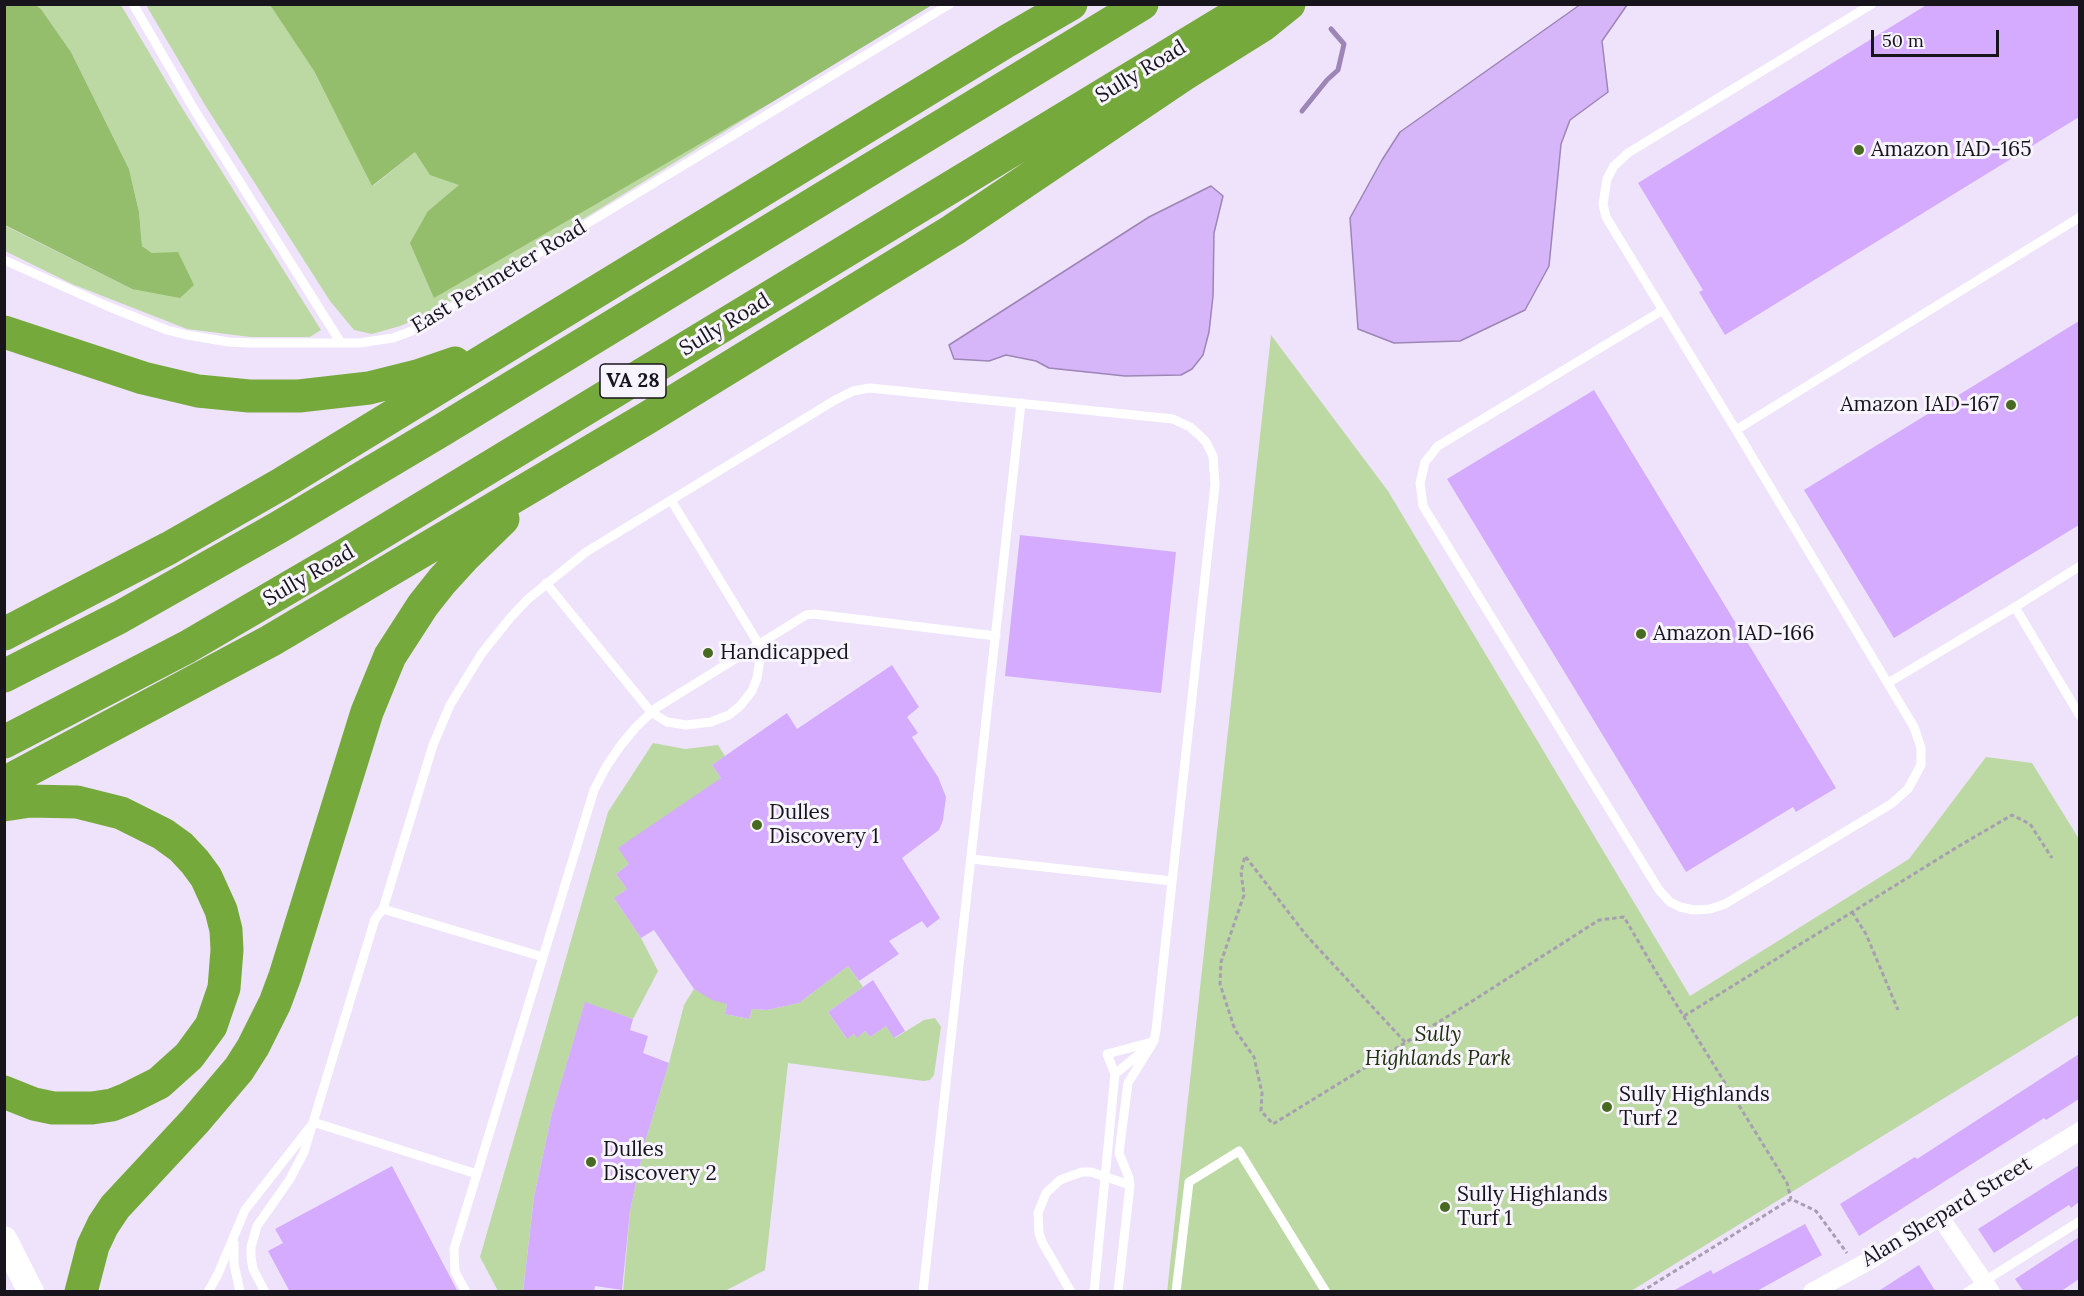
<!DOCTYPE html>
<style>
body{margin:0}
#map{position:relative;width:2084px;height:1296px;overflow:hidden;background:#eee3fb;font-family:Lora,serif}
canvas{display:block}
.frame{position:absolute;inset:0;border:6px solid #18141c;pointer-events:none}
.scale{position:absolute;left:1871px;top:30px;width:128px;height:27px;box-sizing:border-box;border:3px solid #18141c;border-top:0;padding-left:8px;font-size:18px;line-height:21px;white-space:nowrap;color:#18141c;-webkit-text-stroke:4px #f8f4fd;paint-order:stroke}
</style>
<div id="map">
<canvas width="2084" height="1296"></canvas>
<div class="frame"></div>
<div class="scale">50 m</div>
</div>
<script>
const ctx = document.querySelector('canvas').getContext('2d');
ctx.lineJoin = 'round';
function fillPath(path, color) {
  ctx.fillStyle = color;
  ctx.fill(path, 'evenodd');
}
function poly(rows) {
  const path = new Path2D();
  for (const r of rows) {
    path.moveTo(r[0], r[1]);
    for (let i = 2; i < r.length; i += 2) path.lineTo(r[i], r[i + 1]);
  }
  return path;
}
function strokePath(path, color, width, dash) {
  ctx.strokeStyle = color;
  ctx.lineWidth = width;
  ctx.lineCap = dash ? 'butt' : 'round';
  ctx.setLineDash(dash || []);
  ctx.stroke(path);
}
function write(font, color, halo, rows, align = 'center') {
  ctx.font = font + ' Lora,serif';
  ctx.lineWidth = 6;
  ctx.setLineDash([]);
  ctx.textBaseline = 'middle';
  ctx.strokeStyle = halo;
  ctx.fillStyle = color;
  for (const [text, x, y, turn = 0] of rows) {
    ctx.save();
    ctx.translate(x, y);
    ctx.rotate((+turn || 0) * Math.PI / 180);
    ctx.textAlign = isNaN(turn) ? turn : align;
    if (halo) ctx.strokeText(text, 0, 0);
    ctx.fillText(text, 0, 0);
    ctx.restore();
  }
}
const green = poly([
 [36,5,121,5,179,103,321,330,310,337,250,337,187,329,72,284,5,251,4,225,132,289,152,253,142,246,139,212,129,169,71,52,41,9],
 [146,5,270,5,314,71,373,186,416,151,460,185,428,211,434,297,774,101,433,312,400,326,372,334,354,330,330,301,205,105],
 [1271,335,1388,491,1690,996,1909,859,1986,757,2032,763,2079,839,2079,1015,1631,1291,1167,1292],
 [653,743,685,749,718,745,725,756,712,765,721,778,629,864,616,874,627,889,614,898,641,938,658,971,633,1019,585,1003,552,1113,534,1197,523,1291,498,1291,480,1257,608,812],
 [848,966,863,987,828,1012,846,1038,854,1034,857,1037,865,1031,870,1037,886,1026,895,1038,924,1020,935,1018,941,1027,934,1075,930,1080,924,1081,788,1063,765,1270,725,1291,623,1292,630,1211,645,1142,669,1063,684,1005,694,989,727,1004,725,1014,749,1019,752,1009,767,1010,799,1003]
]);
const forest = poly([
 [4,5,36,5,41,9,71,52,129,169,139,212,142,246,152,253,178,252,194,285,180,298,132,289,5,225],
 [270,5,932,5,774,101,434,298,410,243,428,211,459,185,430,175,415,152,372,186,314,71]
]);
const water = poly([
 [1581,4,1627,5,1602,41,1608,92,1570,120,1561,144,1549,266,1525,310,1460,341,1394,343,1358,329,1350,218,1382,160,1400,132,1581,4],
 [1211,186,1223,196,1214,233,1213,296,1209,332,1203,355,1192,369,1181,375,1125,376,1049,368,1036,361,1006,355,989,361,954,359,949,345,1149,217,1211,186]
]);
const stream = poly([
 [1302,111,1327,80,1338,70,1344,44,1331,29]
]);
const building = poly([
 [1928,4,2079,4,2079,117,1725,335,1699,292,1703,290,1638,183],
 [2079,321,2079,525,1894,638,1804,490],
 [1594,390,1836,788,1796,812,1793,807,1686,872,1447,479],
 [1020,535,1176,552,1161,693,1005,676],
 [892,665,919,707,907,717,918,733,912,737,938,777,946,797,943,820,939,830,902,858,940,918,927,928,922,921,889,941,899,954,859,981,848,966,799,1003,767,1010,752,1009,749,1019,725,1014,727,1004,712,1000,694,989,654,930,641,938,614,898,627,889,616,874,629,864,618,848,721,778,712,765,787,713,797,729],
 [873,980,905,1031,894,1038,886,1026,870,1037,865,1031,857,1038,854,1034,847,1039,828,1012],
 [585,1002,633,1019,630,1030,648,1036,643,1053,669,1063,645,1142,630,1211,622,1290,595,1286,594,1292,523,1292,534,1197,552,1113],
 [2079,1054,2079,1099,2046,1120,2044,1118,1859,1236,1840,1204,1915,1157,1917,1159],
 [2079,1165,2079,1202,2071,1208,2069,1205,1994,1253,1978,1229],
 [392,1166,458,1292,290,1292,268,1251,283,1243,275,1229],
 [1805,1224,1822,1255,1755,1292,1671,1292,1711,1270,1713,1274],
 [2079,1237,2079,1279,2060,1292,2024,1292,2015,1279],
 [1919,1265,1936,1292,1877,1292]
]);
const path = poly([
 [1852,912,1866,934,1898,1010],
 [1684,1016,1959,846,2012,815,2030,824,2052,858],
 [1405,1042,1306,935,1245,856,1241,872,1244,895,1221,962,1220,984,1235,1030,1254,1057,1262,1093,1261,1111,1273,1124,1374,1062,1466,1005,1599,920,1624,917,1655,970,1787,1183,1791,1199],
 [1641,1292,1791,1199,1816,1211,1847,1253]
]);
const service = poly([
 [133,4,195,111,341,343],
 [1872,4,1628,153,1614,166,1607,179,1603,204,1606,217,1736,430,2080,217],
 [4,260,107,306,167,330,187,335,229,342,250,343,359,343,393,338,409,332,433,319,555,243,950,4],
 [1663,310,1438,446,1425,462,1420,483,1423,506,1659,890,1670,902,1680,907,1694,910,1710,909,1725,904,1891,804,1908,789,1921,765,1921,748,1914,727,1736,430],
 [546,583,651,712,667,722,686,725,711,722,729,715,740,706,752,691,757,678,761,653,758,643,671,500],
 [2015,607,2080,566],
 [1888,683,2015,607,2080,716],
 [971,859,1172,881],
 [383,909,543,957],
 [1115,1074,1107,1054,1152,1042],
 [313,1122,477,1174],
 [234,1243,234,1264,240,1292],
 [208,1292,218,1274,245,1210,310,1127],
 [265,1292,253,1269,251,1257,251,1247,257,1226,290,1179,304,1152,375,919,383,909,433,745,450,705,482,653,511,617,528,599,586,552,835,400,853,391,870,388,1173,419,1190,427,1198,434,1206,442,1213,456,1215,485,1156,1030,1154,1041,1128,1083,1119,1153,1129,1178,1130,1185,1118,1292],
 [466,1292,455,1272,454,1249,594,790,606,767,621,745,636,727,656,708,806,615,814,614,996,636],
 [923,1292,1021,403],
 [1071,1292,1042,1242,1039,1233,1038,1213,1046,1193,1060,1180,1082,1172,1091,1172,1130,1185],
 [1094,1292,1115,1074,1148,1047],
 [1176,1292,1189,1182,1239,1151,1326,1292],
 [1967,1292,2080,1221]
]);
const minor = poly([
 [1940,1217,1991,1292],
 [1812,1292,1865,1263,2080,1131]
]);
const secondary = poly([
 [4,1239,31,1292]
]);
const motorway = poly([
 [4,332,143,378,198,391,249,396,299,396,369,388,417,376,455,363],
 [4,634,169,548,281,484,1007,41,1071,4],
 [4,676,120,617,279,527,442,430,1142,4],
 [4,742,187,647,348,553,1253,4],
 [4,783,270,641,647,418,953,230,1183,75,1263,25,1289,4],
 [4,805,30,801,77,802,121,813,163,834,181,847,195,862,206,877,221,910,226,930,227,950,224,988,211,1026,189,1056,159,1083,127,1099,112,1105,92,1108,53,1108,34,1104,4,1092],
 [81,1292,93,1246,103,1225,115,1207,195,1121,239,1069,253,1047,275,1003,285,976,367,712,390,656,423,605,442,581,463,558,503,519]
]);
const markers = [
 [1859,150,6,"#476920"],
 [2011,405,6,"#476920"],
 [1641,634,6,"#476920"],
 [708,653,6,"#476920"],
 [757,825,6,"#476920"],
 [1607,1107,6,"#476920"],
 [591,1162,6,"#476920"],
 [1445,1207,6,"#476920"]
];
const shields = [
 [633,381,66]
];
const shieldNames = [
 ["VA 28",633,381]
];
const streetNames = [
 ["Sully Road",1141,72,-31],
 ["East Perimeter Road",499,277,-31],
 ["Sully Road",725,325,-31],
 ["Sully Road",309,576,-30],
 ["Alan Shepard Street",1947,1212,-31]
];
const poiNames = [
 ["Amazon IAD-165",1871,150],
 ["Amazon IAD-167",1999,405,"right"],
 ["Amazon IAD-166",1653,634],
 ["Handicapped",720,653],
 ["Dulles",769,813],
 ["Discovery 1",769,837],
 ["Sully Highlands",1619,1095],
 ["Turf 2",1619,1119],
 ["Dulles",603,1150],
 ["Discovery 2",603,1174],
 ["Sully Highlands",1457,1195],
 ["Turf 1",1457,1219]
];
const parkNames = [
 ["Sully",1438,1035],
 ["Highlands Park",1438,1059]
];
fillPath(green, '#bcd9a3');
fillPath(forest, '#94be6b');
fillPath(water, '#d6b6f8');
strokePath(water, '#9d85b6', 1.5);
strokePath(stream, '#9d85b6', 5);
fillPath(building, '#d4abfe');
strokePath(path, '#a79fb1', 3, [4.5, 3]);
strokePath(service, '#fff', 9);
strokePath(minor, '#fff', 18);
strokePath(secondary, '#fff', 26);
strokePath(motorway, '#75a93b', 33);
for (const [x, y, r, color] of markers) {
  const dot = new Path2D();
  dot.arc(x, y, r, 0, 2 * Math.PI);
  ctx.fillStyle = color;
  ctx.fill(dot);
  strokePath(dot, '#f8f4fd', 2);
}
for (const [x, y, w] of shields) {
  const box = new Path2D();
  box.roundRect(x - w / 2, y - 17, w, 34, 4.5);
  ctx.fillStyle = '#f8f4fd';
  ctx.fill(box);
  strokePath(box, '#18141c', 1.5);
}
write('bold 20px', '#18141c', null, shieldNames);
write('21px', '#18141c', '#f8f4fd', streetNames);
write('21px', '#18141c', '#f8f4fd', poiNames, 'left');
write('italic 21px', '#20310e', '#f8f4fd', parkNames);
</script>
